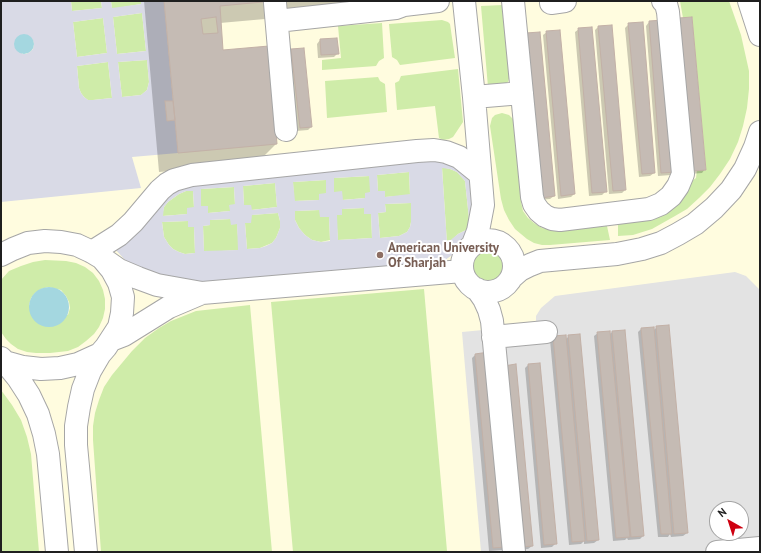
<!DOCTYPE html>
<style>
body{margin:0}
#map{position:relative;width:761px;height:553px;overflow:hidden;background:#f0ece5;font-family:"PT Sans",sans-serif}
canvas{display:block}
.frame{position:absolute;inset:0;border:2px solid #1f1f1f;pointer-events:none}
.north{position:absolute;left:709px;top:501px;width:40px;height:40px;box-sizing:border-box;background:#fff;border:1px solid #a5a5a5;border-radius:50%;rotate:321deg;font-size:11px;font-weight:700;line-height:16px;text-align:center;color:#1f1f1f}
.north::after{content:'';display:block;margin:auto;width:14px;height:18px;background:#ce0010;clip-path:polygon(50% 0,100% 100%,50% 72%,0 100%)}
</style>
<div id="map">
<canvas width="761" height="553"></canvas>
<div class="frame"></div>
<div class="north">N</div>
</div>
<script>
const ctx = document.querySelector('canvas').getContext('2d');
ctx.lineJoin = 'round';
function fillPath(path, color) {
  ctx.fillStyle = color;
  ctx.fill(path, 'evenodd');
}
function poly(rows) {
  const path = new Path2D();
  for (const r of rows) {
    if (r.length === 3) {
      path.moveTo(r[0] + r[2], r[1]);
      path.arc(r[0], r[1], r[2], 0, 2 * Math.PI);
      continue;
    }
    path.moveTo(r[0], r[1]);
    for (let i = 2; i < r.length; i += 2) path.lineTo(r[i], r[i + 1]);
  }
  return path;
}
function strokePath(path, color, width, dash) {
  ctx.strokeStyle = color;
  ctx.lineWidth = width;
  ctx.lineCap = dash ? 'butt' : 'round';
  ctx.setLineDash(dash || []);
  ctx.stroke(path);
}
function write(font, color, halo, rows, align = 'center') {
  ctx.font = font + ' "PT Sans",sans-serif';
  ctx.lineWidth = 4;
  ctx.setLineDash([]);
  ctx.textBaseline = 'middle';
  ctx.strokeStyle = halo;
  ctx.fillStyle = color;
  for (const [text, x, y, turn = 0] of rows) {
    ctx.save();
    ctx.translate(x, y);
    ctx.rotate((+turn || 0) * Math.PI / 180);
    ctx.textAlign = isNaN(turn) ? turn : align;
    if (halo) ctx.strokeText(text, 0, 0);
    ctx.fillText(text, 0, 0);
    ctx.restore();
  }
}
const education = poly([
 [1,1,760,1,760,552,1,552],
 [717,509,741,509,741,533,717,533]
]);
const grass = poly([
 [71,1,101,1,102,8,72,11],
 [111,1,141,1,141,4,112,9],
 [680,1,729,1,741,35,749,71,749,89,747,108,743,126,738,142,730,159,720,174,710,187,699,198,687,209,675,216,652,229,633,235,618,236,618,221,689,188,692,181,696,178,697,170,706,169,692,17,683,18],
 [503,5,509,78,508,82,504,86,488,87,481,6],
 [142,13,146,51,117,54,113,17],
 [103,18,107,53,77,57,73,22],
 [442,20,448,22,450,24,455,58,400,65,397,60,392,57,389,24],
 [382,23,384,58,379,61,376,66,322,70,322,60,341,58,338,26],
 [147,60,149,82,147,90,141,95,122,97,118,62],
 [108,62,112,98,93,100,88,100,84,97,81,93,79,88,77,66],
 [458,69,463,122,453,137,449,139,443,140,439,138,435,106,397,110,395,83,399,81,401,76],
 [378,77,380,81,385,84,387,112,327,118,325,81],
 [502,113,509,115,512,118,515,122,521,202,523,211,528,218,534,223,542,228,554,230,607,226,610,240,550,245,542,245,534,243,527,239,515,229,509,220,504,210,501,199,490,126,492,118,495,115],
 [442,167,450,169,457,172,465,181,470,228,458,234,447,244],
 [409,172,410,195,385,197,378,192,377,175],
 [370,176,370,192,365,198,342,200,334,192,334,178],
 [326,180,326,193,319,200,294,201,293,182],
 [275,183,277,207,251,210,244,205,243,186],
 [234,187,235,205,230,211,208,213,201,206,201,189],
 [186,191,193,191,194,208,188,214,162,216,164,207,168,202,179,194],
 [411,203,411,222,410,227,407,232,399,236,380,238,378,213,386,212,385,204],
 [364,208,371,213,372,238,338,240,336,215,342,215,342,209],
 [320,210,329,217,330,240,321,242,312,240,305,235,299,228,295,220,295,211],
 [278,213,280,221,280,228,276,238,272,243,260,248,247,249,245,223,251,223,251,215],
 [231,219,237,224,239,250,204,252,203,226,210,225,210,220],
 [188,221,194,227,195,253,185,254,179,252,173,249,169,245,164,237,162,222],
 [488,266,17],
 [45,260,66,261,76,263,85,267,93,273,99,281,103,290,105,299,105,309,103,318,99,327,94,334,86,341,78,347,68,351,50,353,36,353,27,352,18,349,11,344,6,339,1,332,1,280,9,271,21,266,33,262],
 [48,287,61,290,66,296,69,302,70,308,68,315,29,305,31,298,35,293,41,289],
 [424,289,447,551,434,552,293,552,271,302],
 [250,305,272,552,101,552,93,440,93,426,95,413,99,400,104,387,112,375,132,351,145,338,159,328,171,321,196,311],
 [1,390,12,405,21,420,27,437,31,454,39,552,1,552]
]);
const parking = poly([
 [735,272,746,276,760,290,760,552,481,552,462,332,536,325,536,316,541,308,555,296],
 [717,509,741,509,741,533,717,533]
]);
const plaza = poly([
 [1,1,71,1,72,11,102,8,101,1,111,1,112,8,141,4,141,1,164,1,173,101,165,102,167,121,175,120,178,153,132,157,141,188,1,202],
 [142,13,146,51,117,54,113,17],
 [103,18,107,53,77,57,73,22],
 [26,35,30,37,33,40,34,45,33,49,30,52,26,54,22,54],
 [147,60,149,82,147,90,141,95,122,97,118,62],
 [108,62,112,98,93,100,88,100,84,97,81,93,79,88,77,66],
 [437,160,465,170,472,183,473,219,463,245,458,251,445,260,438,262,177,286,126,261,115,249,177,187],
 [442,168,450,169,457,172,465,181,470,228,458,234,447,243],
 [409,172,410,194,385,197,385,191,378,191,377,175],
 [369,176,370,192,365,193,365,198,343,200,342,191,334,192,334,178],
 [326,180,326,193,319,194,319,200,295,201,293,182],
 [275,183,277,207,252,210,251,205,244,205,243,186],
 [234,187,235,204,229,205,230,211,208,213,208,206,201,206,201,189],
 [186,191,193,191,194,207,187,208,187,214,163,216,164,207,168,202,179,194],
 [411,203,411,222,410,227,407,232,399,236,380,238,378,213,386,212,385,204],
 [364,208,364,214,371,214,372,238,338,240,337,215,342,215,342,209],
 [319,210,320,217,329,217,330,241,321,242,312,240,305,235,299,228,295,220,295,211],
 [278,213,280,221,280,228,276,238,272,243,266,246,260,248,247,249,245,223,251,223,252,215],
 [230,219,231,225,237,224,238,250,204,251,203,226,210,225,210,220],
 [188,221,188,227,194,227,195,253,185,254,179,252,173,249,169,245,164,237,162,222]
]);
const water = poly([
 [24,44,10],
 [49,307,20]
]);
const shadow = poly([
 [144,1,396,1,389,8,220,23,222,52,276,144,257,163,159,172],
 [662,21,675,171,671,175,658,176,646,26,649,22],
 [676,22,705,169,702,173,690,174],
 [629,24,654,173,650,176,639,177,625,28],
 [598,27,625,190,622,193,609,194,595,30],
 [579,29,605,192,602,195,589,196,575,32],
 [547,32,574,194,571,197,558,199,543,35],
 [527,34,554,196,550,199,538,200],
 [320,40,338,53,334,57,318,58,317,44],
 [292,50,311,127,308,130,296,131,289,53],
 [657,327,687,533,683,536,671,537,670,534,668,537,658,537,638,332,641,329,653,331],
 [624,331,643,536,640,539,628,540,627,538,625,540,613,541,594,336,598,333,610,334,612,332],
 [569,336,598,540,594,543,584,544,584,541,581,544,569,545,550,340,554,337,566,339],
 [475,355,505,547,502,550,489,551,472,358],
 [540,364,556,543,552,547,541,548,525,368,528,365],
 [501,370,532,546,528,549,517,550]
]);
const building = poly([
 [164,1,273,1,220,6,223,50,269,46,277,144,178,153,164,1],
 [216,17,218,33,203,34,201,19,216,17],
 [692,17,706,170,693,171,679,18,692,17],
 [663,20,676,172,661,173,649,21,663,20],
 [643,22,655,173,642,174,628,23,643,22],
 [612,25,626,190,613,191,598,26,612,25],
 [592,27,607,192,592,193,578,28,592,27],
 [560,30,575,194,561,196,546,31,560,30],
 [540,32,555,196,541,198,526,33,540,32],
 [337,38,339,54,321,55,320,39,337,38],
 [304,48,312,127,300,128,291,49,304,48],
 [165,101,173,101,175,120,167,121,165,101],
 [669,325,688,533,674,534,656,326,669,325],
 [654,327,672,534,661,534,641,328,654,327],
 [625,330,644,536,631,537,612,331,625,330],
 [610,331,630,537,616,538,597,332,610,331],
 [580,334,599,540,587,541,568,335,580,334],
 [566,335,585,541,572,542,553,336,566,335],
 [489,352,506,547,493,548,475,354,489,352],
 [540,363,557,544,544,545,528,364,540,363],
 [516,364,533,546,520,547,504,366,516,364]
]);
const minor = poly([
 [464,1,474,97,483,205,478,231,473,244],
 [513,1,532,197,534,204,539,211,545,216,552,219,560,220,649,209,661,204,671,196,678,186,683,174,668,12,666,4,663,1],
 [749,1,760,35],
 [275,3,286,130],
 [551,3,565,1],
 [277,21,396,8,404,5,438,1],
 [474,97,522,93],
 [488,266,26],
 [92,252,119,235,133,222,160,190,167,184,174,180,192,175,417,151,434,150,446,152,459,157,480,174],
 [1,255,13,249,28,243,45,241,61,242,77,245,92,252,102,258,112,270,119,283,123,297,122,313,119,327,106,347,100,354,78,364,60,368,41,369,23,367,5,362,1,358],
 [102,258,119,270,138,278,157,285,202,293,462,271],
 [512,277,520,270,530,265,540,261,617,254,642,249,661,243,678,234,695,224,714,208,731,190,745,169,755,147,760,132],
 [477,289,484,299,489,310,492,321,514,552],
 [493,337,546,332],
 [111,340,124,335,169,307,202,293],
 [5,362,18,378,29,395,38,414,44,434,48,454,57,552],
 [86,552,76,445,76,426,79,407,83,389,90,371,100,354],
 [717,552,760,548]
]);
const markers = [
 [380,255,4,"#8d6e63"]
];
const educationNames = [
 ["American University",388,248],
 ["Of Sharjah",388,263]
];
fillPath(education, '#fffcdf');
fillPath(grass, '#cfeca9');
fillPath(parking, '#e3e3e3');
fillPath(plaza, '#d9dae6');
fillPath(water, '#a4d7e0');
fillPath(shadow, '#0003');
fillPath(building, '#c5bbb4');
strokePath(building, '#c3b1a7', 1);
strokePath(minor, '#a6a6a6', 24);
strokePath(minor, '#fff', 22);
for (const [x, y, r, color] of markers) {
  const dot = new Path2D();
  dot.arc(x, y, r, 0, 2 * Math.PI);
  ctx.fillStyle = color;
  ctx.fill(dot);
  strokePath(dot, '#fff', 1.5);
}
write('bold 13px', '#785e54', '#fff', educationNames, 'left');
</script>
